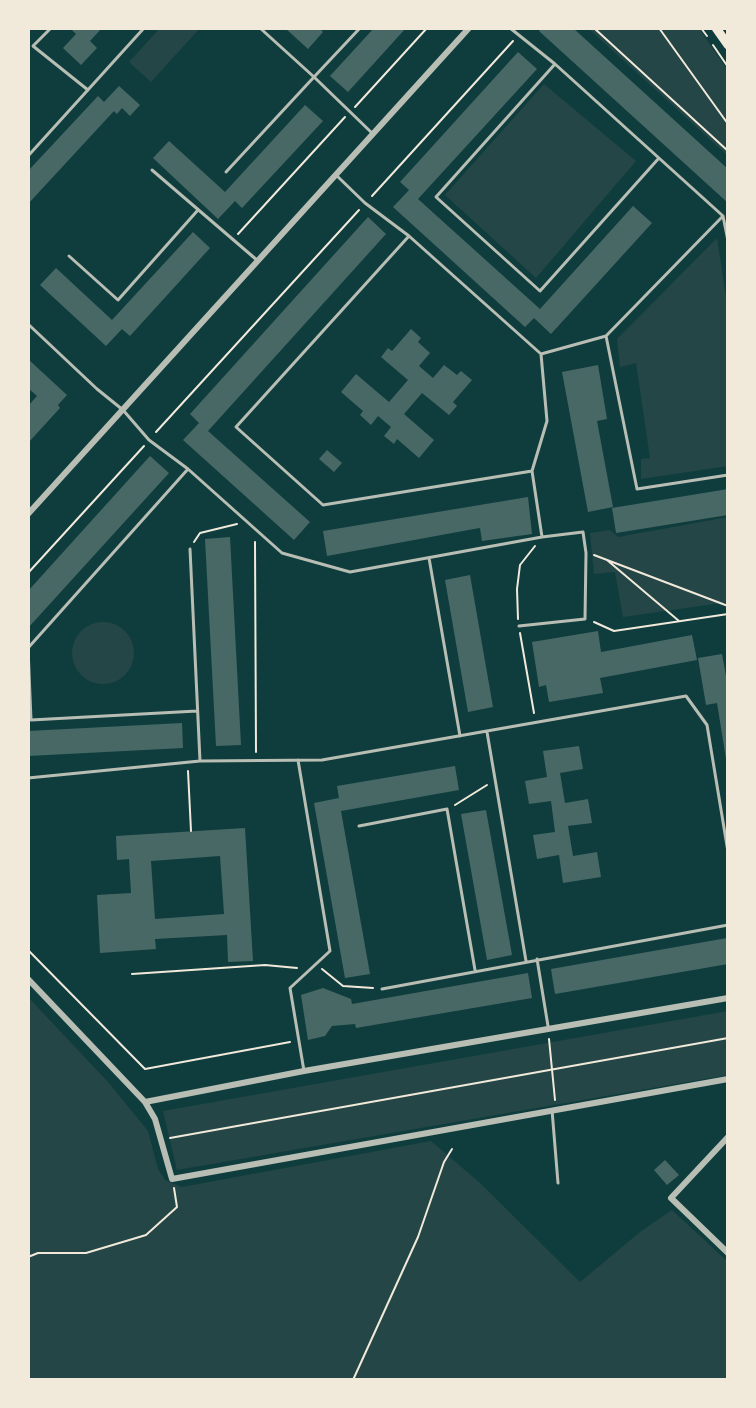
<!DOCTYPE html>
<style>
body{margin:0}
#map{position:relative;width:756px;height:1408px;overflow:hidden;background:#0f3d3e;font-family:"Golos Text",sans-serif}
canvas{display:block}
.frame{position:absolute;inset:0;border:30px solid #f1e9da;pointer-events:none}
</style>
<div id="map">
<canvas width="756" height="1408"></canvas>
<div class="frame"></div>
</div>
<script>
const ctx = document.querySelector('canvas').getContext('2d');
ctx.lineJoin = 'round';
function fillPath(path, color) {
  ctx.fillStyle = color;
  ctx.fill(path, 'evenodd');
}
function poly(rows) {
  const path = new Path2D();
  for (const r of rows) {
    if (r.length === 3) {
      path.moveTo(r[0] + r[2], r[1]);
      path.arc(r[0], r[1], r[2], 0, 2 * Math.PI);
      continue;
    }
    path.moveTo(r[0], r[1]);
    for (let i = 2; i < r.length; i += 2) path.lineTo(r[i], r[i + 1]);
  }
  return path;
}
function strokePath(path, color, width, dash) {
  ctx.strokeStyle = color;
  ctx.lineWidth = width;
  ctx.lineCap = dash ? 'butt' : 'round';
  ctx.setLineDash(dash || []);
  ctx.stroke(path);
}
const green = poly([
 [160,28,200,28,151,82,129,62],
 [588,28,699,28,728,71,728,156],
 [544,84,636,161,536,278,445,195],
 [717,238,728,310,728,466,641,479,641,459,650,458,636,363,620,367,617,339],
 [728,517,728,602,623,617,615,572,594,574,590,533,610,530,618,537],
 [103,653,31],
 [28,997,108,1082,148,1131,158,1169,165,1180,182,1187,431,1141,479,1182,580,1282,640,1232,672,1210,728,1262,728,1380,28,1380],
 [728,1011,728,1075,177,1170,163,1111]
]);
const building = poly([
 [70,28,102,28,90,41,97,48,81,65,63,48,76,34],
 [285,28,319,28,323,32,308,49],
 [374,28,406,28,348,92,330,76],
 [542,28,573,28,728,169,728,203,539,31],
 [518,52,537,69,418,199,540,309,633,206,652,223,551,334,534,318,525,327,393,207,409,190,400,182],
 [119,86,140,105,130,116,122,108,117,114,114,111,28,204,28,171,98,96,104,102],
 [305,105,323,121,242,208,235,201,218,219,153,158,169,141,225,192],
 [368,217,386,234,208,431,310,522,294,540,183,440,199,423,190,414],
 [193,232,210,248,130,336,122,329,106,346,40,285,56,268,112,320],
 [411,329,421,338,418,342,430,353,419,366,433,378,444,365,457,375,461,371,472,380,453,402,457,406,449,415,422,393,404,414,434,440,419,458,397,439,394,444,384,436,391,427,378,416,371,425,360,415,363,411,341,392,356,374,389,402,408,380,381,357,388,348,392,351],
 [28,359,67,395,58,405,60,408,28,443,28,406,37,396,28,388],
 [598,365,607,419,597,421,613,507,588,512,562,372],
 [327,450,342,463,334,472,319,459],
 [150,456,169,473,28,628,28,591],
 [728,489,728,515,616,533,612,508],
 [528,497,532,534,482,541,480,528,474,529,327,556,323,531],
 [230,537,241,745,216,746,205,539],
 [470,575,493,707,468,712,445,580],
 [598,631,601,652,692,635,697,660,600,678,603,693,549,702,546,685,539,687,532,642],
 [722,654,728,687,726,759,717,703,706,705,698,658],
 [182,723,183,748,28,756,28,731],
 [579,746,583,769,560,773,565,803,588,799,592,823,568,826,573,856,597,852,601,877,563,883,559,855,537,859,533,835,555,832,551,801,529,804,525,781,547,777,543,751],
 [455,766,459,790,341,811,370,974,345,978,314,803,339,798,337,786],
 [486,810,512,955,487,960,461,814],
 [245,828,253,961,228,962,227,935,155,939,156,949,100,953,97,895,131,893,129,859,117,860,116,836],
 [220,856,224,914,155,919,151,861],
 [727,938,728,964,555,994,551,969],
 [528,973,532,998,356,1028,355,1024,332,1026,325,1036,308,1040,301,995,323,988,351,999,352,1004],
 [665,1160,679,1175,667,1185,654,1170]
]);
const path = poly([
 [594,28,728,151],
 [659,28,728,124],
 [701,28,707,36],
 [713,45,728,67],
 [355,107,427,28],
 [372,196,513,41],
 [238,234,345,117],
 [156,432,359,210],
 [194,542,200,533,237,524],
 [255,542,256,752],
 [594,555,728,606],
 [607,560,679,621],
 [28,573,144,446],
 [518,619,517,589,520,565,535,546],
 [594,622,614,631,728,614],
 [520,633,534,713],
 [188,771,191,831],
 [455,805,487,785],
 [28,950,145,1069,290,1042],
 [322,969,343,986,373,988],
 [132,974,265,965,297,968],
 [549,1039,555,1100],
 [170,1138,728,1038],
 [28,1257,38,1253,86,1253,146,1235,177,1207,174,1188],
 [353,1380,418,1237,444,1162,452,1149]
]);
const service = poly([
 [51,28,33,46,88,90],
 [360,28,314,77,373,134],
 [510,28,555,64,723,216,728,241],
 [555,64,436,197,540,291,659,158],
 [28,156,144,28],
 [152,170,258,261],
 [226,172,314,77,260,28],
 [336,175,365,203,409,236,541,354,547,421,532,471,323,505,236,427,409,236],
 [723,216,606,336,637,489,728,475],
 [69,256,118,300,198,210],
 [28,324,97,389,123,410,149,440,188,469,282,553,350,572,542,537],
 [541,354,606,336],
 [188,469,28,648,31,720,197,711],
 [429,558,460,736],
 [519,626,585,619,586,553,583,532,542,537,532,471],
 [487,732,526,961],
 [298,760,330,951,290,988,304,1071],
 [200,761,322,760,686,696,707,725,728,852],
 [28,778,200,761,190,549],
 [359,826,447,809,475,970],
 [537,959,548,1026],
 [382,989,728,925],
 [552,1110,558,1183]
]);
const minor = poly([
 [28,514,469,28],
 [28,979,145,1102,155,1119,172,1179,728,1079],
 [145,1102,304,1071,728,998],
 [728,1137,671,1198,728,1253]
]);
const secondary = poly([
 [716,28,728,45]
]);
fillPath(green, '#244646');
fillPath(building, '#486865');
strokePath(path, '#f1e9da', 2);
strokePath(service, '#b8beb3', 3);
strokePath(minor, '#b8beb3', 6);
strokePath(secondary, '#f1e9da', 9);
</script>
